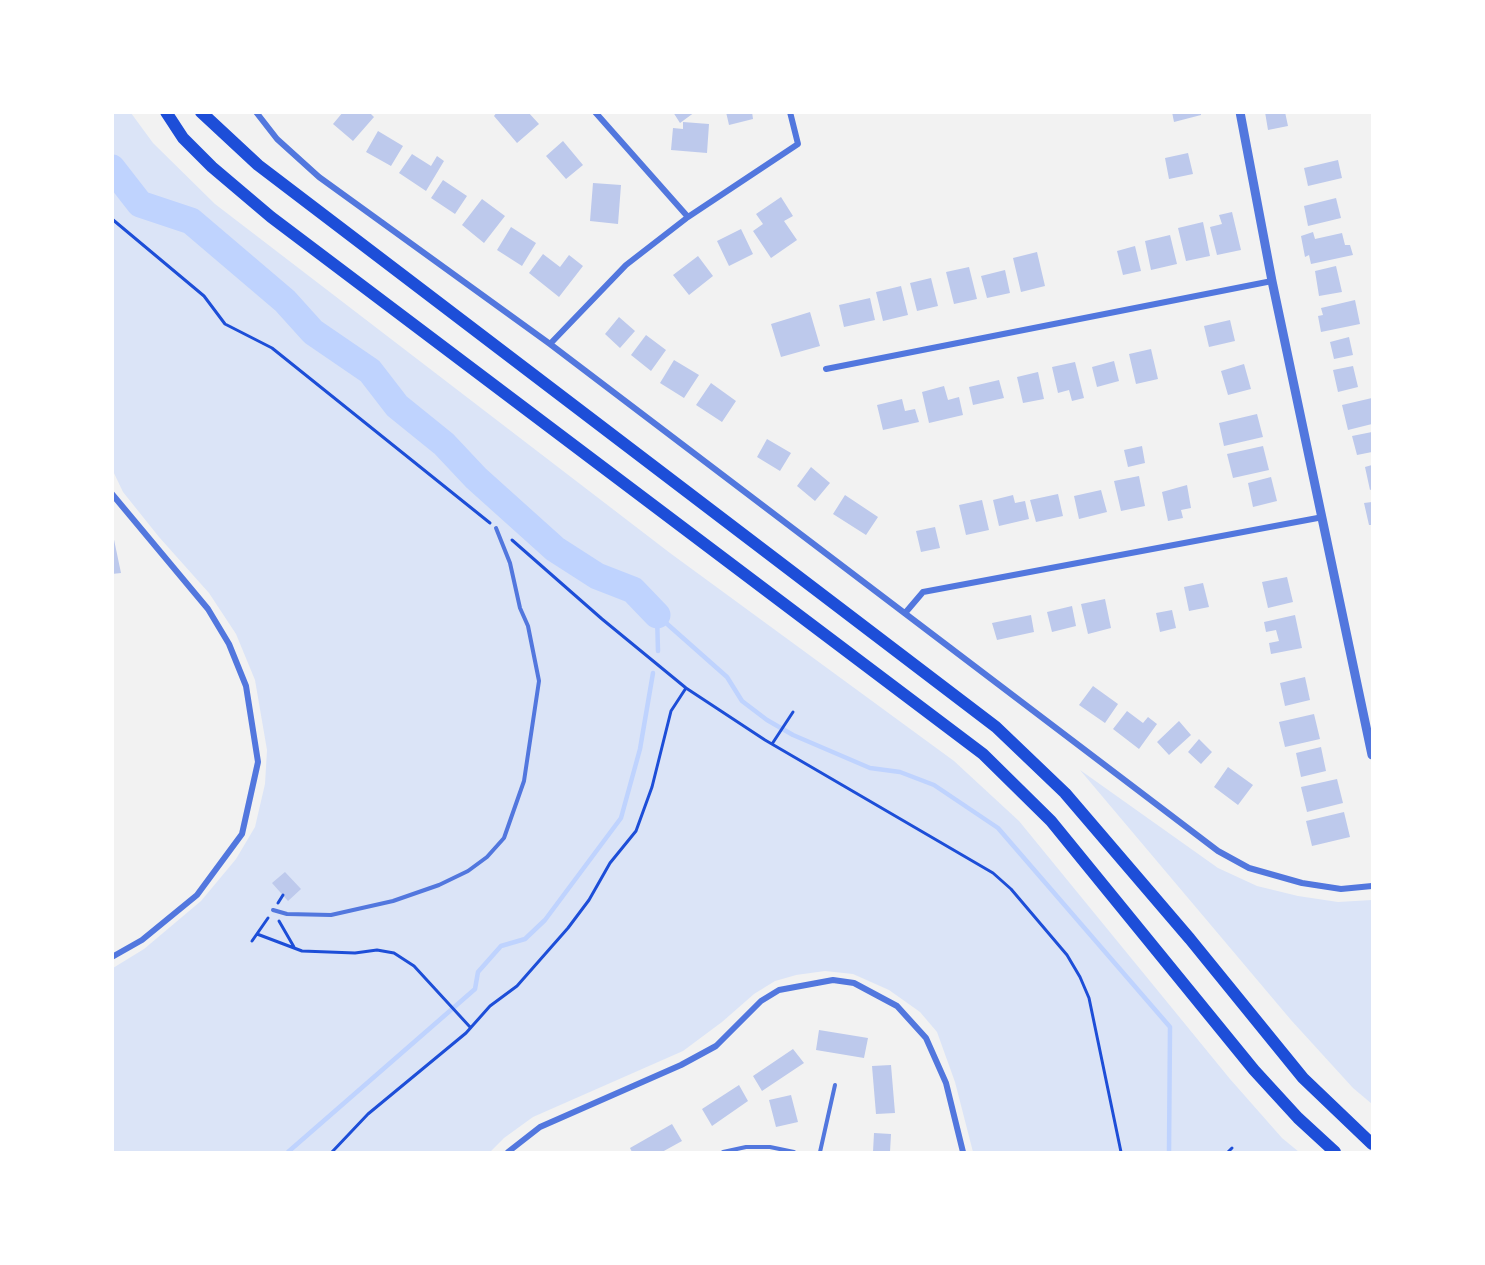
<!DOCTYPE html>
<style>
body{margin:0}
#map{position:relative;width:1485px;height:1265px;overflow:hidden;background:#f2f2f2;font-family:"Varela Round",sans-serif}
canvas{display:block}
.frame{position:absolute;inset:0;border:114px solid #fff;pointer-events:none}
</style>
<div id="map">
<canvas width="1485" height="1265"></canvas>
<div class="frame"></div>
</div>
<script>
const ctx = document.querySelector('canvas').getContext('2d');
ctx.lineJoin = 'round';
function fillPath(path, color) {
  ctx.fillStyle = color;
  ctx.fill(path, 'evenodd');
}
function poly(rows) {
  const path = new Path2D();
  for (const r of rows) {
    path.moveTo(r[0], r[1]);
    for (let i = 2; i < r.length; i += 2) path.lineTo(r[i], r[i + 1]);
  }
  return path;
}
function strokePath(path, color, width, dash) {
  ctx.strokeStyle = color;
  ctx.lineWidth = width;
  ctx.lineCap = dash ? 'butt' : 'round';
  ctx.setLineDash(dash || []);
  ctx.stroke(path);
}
const green = poly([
 [113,113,131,113,153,143,215,204,670,553,954,761,1019,821,1230,1079,1282,1138,1299,1152,973,1152,955,1082,937,1032,920,1012,889,990,853,974,825,971,796,975,775,981,754,994,722,1022,683,1051,533,1117,504,1138,490,1152,113,1152,113,968,144,949,201,901,236,859,255,827,265,784,267,750,255,680,236,634,209,593,159,537,123,492,113,471],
 [1080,770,1218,868,1257,886,1298,896,1338,902,1372,900,1372,1104,1353,1088,1291,1020]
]);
const stream = poly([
 [657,615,727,677,742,701,767,720,793,735,870,768,900,772,934,785,998,828,1170,1027,1169,1152],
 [657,615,658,651],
 [288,1152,475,989,478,972,501,946,525,939,545,920,621,818,640,749,653,673]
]);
const river = poly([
 [112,168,140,204,191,221,285,301,313,332,370,371,397,406,444,444,476,478,555,549,597,576,633,590,657,615]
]);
const building = poly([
 [343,112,369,112,374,117,353,141,333,124],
 [497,112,528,112,539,124,517,143,494,116],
 [673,112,695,112,680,123],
 [726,112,752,112,753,119,729,125],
 [1172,112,1201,112,1201,115,1174,122],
 [1265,112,1285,112,1288,126,1268,130],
 [683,122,709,124,707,153,671,150,673,128,683,129],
 [378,131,403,146,391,166,366,152],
 [563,141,583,165,566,179,546,156],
 [1188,153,1193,174,1169,179,1165,158],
 [412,154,431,166,437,156,444,161,426,191,399,173],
 [1338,160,1342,178,1308,186,1304,168],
 [443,180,467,196,455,214,431,198],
 [593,183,621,185,618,224,590,221],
 [781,197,793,216,784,221,797,240,771,258,753,231,763,224,756,214],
 [1336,198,1341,218,1308,226,1304,206],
 [482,199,505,216,484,243,462,225],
 [1232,212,1241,250,1217,255,1210,227,1222,224,1219,215],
 [1203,222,1210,256,1186,261,1178,228],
 [511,227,536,243,522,266,497,250],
 [741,229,753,254,729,266,717,241],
 [1313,232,1315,239,1342,233,1345,245,1350,245,1353,255,1311,264,1309,255,1305,257,1301,236],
 [1170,235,1177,264,1151,270,1145,241],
 [1135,246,1141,271,1123,275,1117,251],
 [1037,252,1045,286,1021,292,1013,258],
 [543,254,560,267,569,255,583,266,559,297,529,273],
 [698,256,713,276,689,295,673,275],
 [1336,266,1342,292,1319,296,1315,271],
 [969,267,977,299,954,304,946,272],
 [1005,270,1010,293,987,298,981,276],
 [931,278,938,306,917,311,910,283],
 [901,286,908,315,883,321,876,292],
 [870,298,875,320,844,327,839,305],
 [1355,300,1360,324,1321,332,1318,316,1323,315,1321,308],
 [810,312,820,346,781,357,771,324],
 [619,317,635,331,620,348,605,334],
 [1230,320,1235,341,1209,347,1204,326],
 [646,335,666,350,651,371,631,355],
 [1349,337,1353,355,1334,359,1330,342],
 [1151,349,1158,379,1136,384,1129,354],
 [674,360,699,375,684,398,660,383],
 [1114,361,1119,381,1097,387,1092,367],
 [1075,362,1084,398,1072,401,1069,390,1058,393,1052,367],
 [1244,364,1251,389,1228,395,1221,371],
 [1353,366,1358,387,1338,392,1333,370],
 [1038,372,1044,399,1023,403,1017,377],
 [999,380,1004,398,973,405,969,387],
 [711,383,736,401,722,422,696,405],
 [944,386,948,400,959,397,963,415,929,423,922,392],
 [1372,398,1372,424,1348,430,1342,405],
 [902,399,905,411,915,409,919,422,883,430,877,405],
 [1257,414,1263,437,1224,446,1219,423],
 [1372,432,1372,452,1357,455,1352,436],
 [767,439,791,453,780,471,757,457],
 [1142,446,1145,463,1128,467,1124,450],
 [1263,446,1269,470,1233,478,1227,454],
 [1372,465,1372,489,1370,490,1365,467],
 [811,467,830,483,815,501,797,486],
 [1139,476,1145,506,1121,511,1114,481],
 [1271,477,1277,501,1253,507,1248,483],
 [1187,485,1191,508,1181,510,1183,518,1168,521,1162,492],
 [1101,490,1107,512,1079,519,1074,496],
 [1058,494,1063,516,1036,522,1030,500],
 [845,495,878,517,866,535,833,514],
 [1013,495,1015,503,1025,501,1029,519,999,526,993,500],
 [982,500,989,530,966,535,959,505],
 [1372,502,1372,525,1369,525,1364,503],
 [935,527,940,548,921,552,916,531],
 [112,530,121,573,112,574],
 [1287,577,1293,602,1268,608,1262,582],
 [1203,583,1209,607,1189,611,1184,587],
 [1105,599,1111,628,1088,634,1081,604],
 [1072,606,1076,626,1052,632,1047,612],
 [1172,610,1176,628,1160,632,1156,613],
 [1031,615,1034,632,997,640,992,623],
 [1295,615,1302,648,1271,654,1269,643,1279,641,1276,630,1266,632,1264,622],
 [1305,677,1310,700,1285,706,1280,683],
 [1093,686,1118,704,1105,723,1079,705],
 [1127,711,1143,723,1148,717,1157,724,1139,749,1113,729],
 [1314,714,1320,739,1285,747,1279,722],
 [1179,721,1191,735,1169,755,1157,742],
 [1199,739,1212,752,1201,764,1188,752],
 [1321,747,1326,771,1301,777,1296,753],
 [1228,767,1253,785,1238,805,1214,787],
 [1337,779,1343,803,1307,812,1301,787],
 [1344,812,1350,837,1312,846,1306,821],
 [285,872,301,889,288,901,272,883],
 [819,1030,868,1038,864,1058,816,1050],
 [793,1049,804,1063,762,1091,753,1076],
 [891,1065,895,1113,876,1114,872,1066],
 [739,1085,748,1101,712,1126,702,1109],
 [791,1095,798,1122,776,1127,769,1100],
 [672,1124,682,1141,662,1152,632,1152,630,1148],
 [874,1133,891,1134,890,1152,873,1152]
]);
const path = poly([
 [112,219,204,296,225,324,272,348,490,523],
 [512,540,602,619,686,688,765,740,993,873,1011,889,1067,955,1080,977,1089,998,1121,1152],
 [772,744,793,712],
 [278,903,283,895],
 [279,921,294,947],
 [257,934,302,951,355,953,377,950,394,953,414,966,470,1027],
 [252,941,268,918],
 [332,1152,368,1114,466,1033,490,1006,517,986,568,928,589,900,610,863,636,831,652,787,671,711,686,688],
 [1228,1152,1232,1148]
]);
const service = poly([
 [273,910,287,914,331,915,393,901,439,885,468,871,487,857,504,838,524,781,539,681,528,626,520,608,510,563,496,528],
 [723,1152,746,1147,770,1147,794,1152],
 [820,1152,835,1085]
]);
const minor = poly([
 [256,112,277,139,319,177,550,344,1218,851,1249,868,1302,883,1341,889,1372,886],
 [595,112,688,217],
 [550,344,626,265,688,217,798,144,790,112],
 [826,369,1272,281],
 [112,494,208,609,229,644,246,686,258,762,242,834,197,895,142,940,112,957],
 [906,612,923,592,1323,517],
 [508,1152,540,1127,681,1065,716,1046,761,1001,779,990,833,980,854,983,897,1006,926,1038,946,1083,963,1152]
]);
const tertiary = poly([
 [1240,112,1272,281,1372,755]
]);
const motorway = poly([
 [166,112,183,138,212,167,271,217,983,754,1051,821,1254,1070,1298,1118,1335,1152],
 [201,112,258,165,996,727,1065,793,1190,939,1303,1078,1372,1144]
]);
fillPath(green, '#dbe4f7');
strokePath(stream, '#bfd3fe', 4.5);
strokePath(river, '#bfd3fe', 27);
fillPath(building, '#bdc9ec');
strokePath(path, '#1d4ed8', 3);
strokePath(service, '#5277de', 4);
strokePath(minor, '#5277de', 6);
strokePath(tertiary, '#5277de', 9);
strokePath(motorway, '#1d4ed8', 12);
</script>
